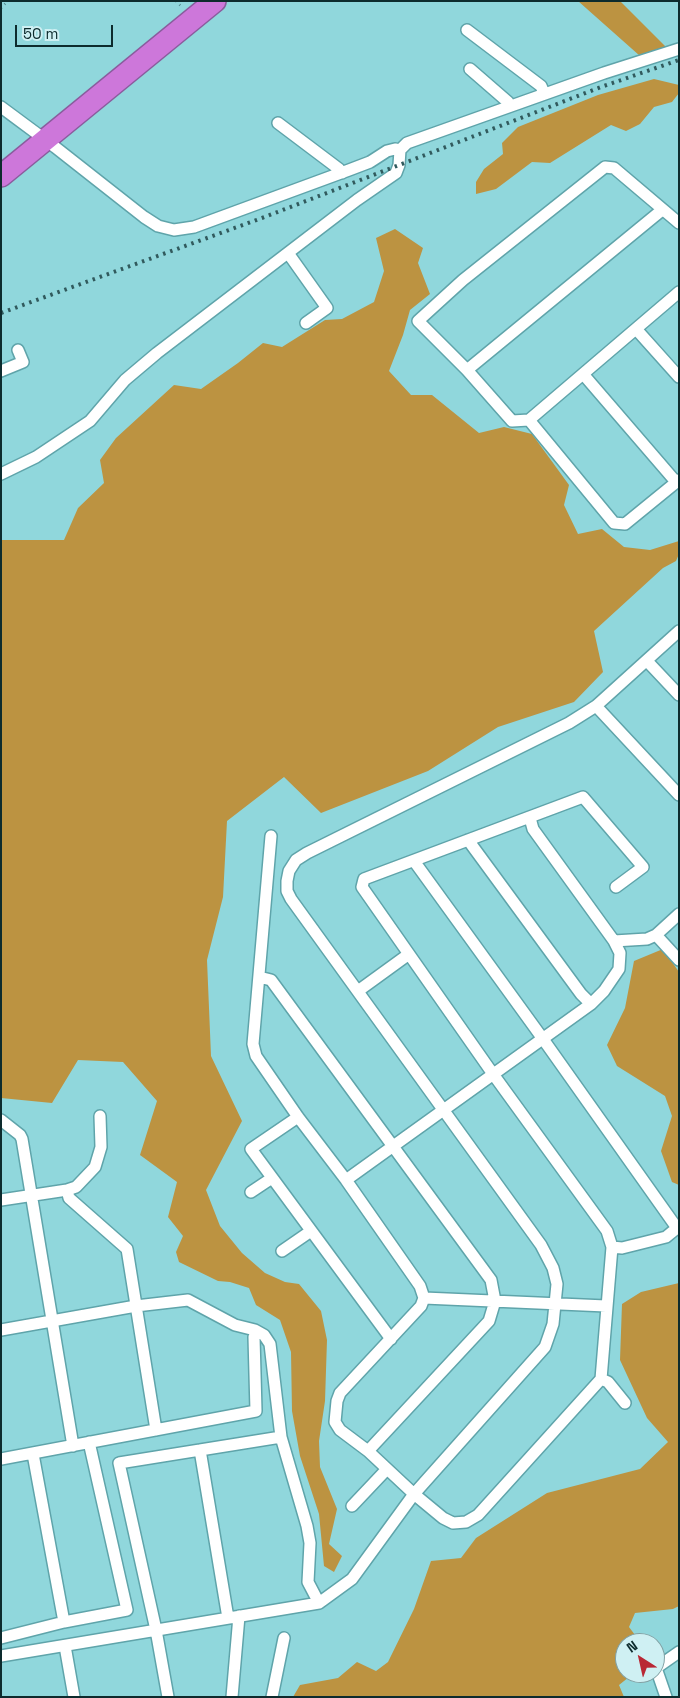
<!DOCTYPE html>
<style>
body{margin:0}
#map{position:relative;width:680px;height:1698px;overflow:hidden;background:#90d7dc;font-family:"Space Grotesk",sans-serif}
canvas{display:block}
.frame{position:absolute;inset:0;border:2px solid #0d2b2d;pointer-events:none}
.north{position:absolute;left:615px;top:1633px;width:50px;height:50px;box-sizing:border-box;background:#cff0f3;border:1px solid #81a1a4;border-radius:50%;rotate:325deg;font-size:14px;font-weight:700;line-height:20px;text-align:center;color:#0d2b2d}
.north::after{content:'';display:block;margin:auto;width:18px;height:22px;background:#b92835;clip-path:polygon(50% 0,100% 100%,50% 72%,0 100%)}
.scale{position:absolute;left:15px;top:25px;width:98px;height:22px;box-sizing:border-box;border:2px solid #0d2b2d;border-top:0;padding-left:6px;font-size:15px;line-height:18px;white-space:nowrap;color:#0d2b2d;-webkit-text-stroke:4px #cff0f3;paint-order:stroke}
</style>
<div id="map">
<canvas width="680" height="1698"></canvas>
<div class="frame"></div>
<div class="north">N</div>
<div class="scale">50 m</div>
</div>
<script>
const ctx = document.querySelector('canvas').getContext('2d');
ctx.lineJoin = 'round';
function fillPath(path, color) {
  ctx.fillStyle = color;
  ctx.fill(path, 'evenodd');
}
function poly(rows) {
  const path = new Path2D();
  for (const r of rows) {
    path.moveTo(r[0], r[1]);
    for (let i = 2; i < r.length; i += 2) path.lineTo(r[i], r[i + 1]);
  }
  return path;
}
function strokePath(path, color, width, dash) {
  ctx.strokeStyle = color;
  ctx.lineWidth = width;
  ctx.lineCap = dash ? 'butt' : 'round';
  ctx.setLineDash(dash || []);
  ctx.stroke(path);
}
const green = poly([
 [578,1,620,1,667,48,640,56],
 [654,79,679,85,679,93,672,102,654,107,640,124,626,131,611,125,550,163,532,162,496,189,476,194,476,182,484,169,503,154,502,143,518,127,598,95],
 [395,229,423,248,418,263,430,294,410,310,403,335,389,371,411,395,432,395,479,433,504,427,532,434,569,485,564,505,578,534,602,529,624,547,650,550,679,541,679,554,676,561,663,568,594,631,603,672,574,702,498,727,428,771,321,813,284,777,227,821,223,897,207,960,211,1056,242,1121,206,1190,220,1226,242,1253,265,1273,285,1282,299,1284,321,1311,327,1340,325,1401,319,1441,320,1467,337,1509,329,1544,342,1556,334,1572,324,1566,319,1514,300,1456,292,1411,291,1352,280,1320,256,1305,249,1288,230,1282,218,1281,179,1262,176,1252,183,1236,168,1217,177,1182,140,1155,157,1101,123,1062,78,1060,52,1103,1,1098,1,540,64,540,78,508,104,483,100,460,116,438,174,385,201,389,238,363,263,343,282,347,325,320,342,319,374,302,384,271,376,238],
 [663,949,679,972,679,1185,672,1182,661,1151,672,1116,665,1096,617,1066,607,1045,625,1008,634,961],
 [679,1283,679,1606,673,1609,635,1613,629,1627,641,1643,625,1643,625,1673,634,1673,619,1685,624,1697,293,1697,300,1685,338,1678,357,1662,376,1671,388,1662,414,1609,431,1561,461,1558,476,1538,547,1493,640,1469,668,1442,647,1418,620,1360,622,1304,641,1292]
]);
const path = poly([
 [176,1,182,7],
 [1,8,8,1]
]);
const street = poly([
 [467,30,541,86,544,93],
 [470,69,508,102,509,106],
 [1,107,55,147,144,217,158,226,174,230,194,227,349,170,370,162,387,151,395,149,400,150],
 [278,123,339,169,342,173],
 [679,223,614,168,605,167,463,280,418,321,467,370,512,421,529,420,679,292],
 [288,253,327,308,306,323],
 [636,329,679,377],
 [467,370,662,210],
 [1,371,23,362,18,350],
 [583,374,676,482],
 [529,420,614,523,625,524,679,480],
 [1,474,36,457,90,421,125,380,157,353,357,200,396,173,399,165,400,150,407,143,604,73,679,49],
 [647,661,679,695],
 [596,706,679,795],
 [271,836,253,1044,256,1056,298,1117,346,1180,420,1286,424,1298,421,1306,340,1393,337,1401,335,1422,340,1430,368,1451,414,1494,443,1518,453,1523,466,1522,478,1515,601,1379,612,1247,607,1231,493,1074,362,887,364,879,583,797,643,867,616,887],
 [468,840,581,994,591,1004],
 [414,861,543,1039,677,1228,666,1237,622,1248,612,1247],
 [656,935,679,960],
 [614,941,647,939,656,935,679,914],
 [259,977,271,980,491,1280,495,1301,489,1321,368,1451],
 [358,991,409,954],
 [298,1117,251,1149,391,1339],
 [1,1120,20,1135,22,1139,73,1446],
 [346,1180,591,1004,604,991,619,969,620,953,614,941,533,829,530,818],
 [67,1190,69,1198,127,1249,156,1430],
 [251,1192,272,1178],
 [1,1200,67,1190,76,1187,95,1167,101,1147,100,1116],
 [282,1251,311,1231],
 [424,1298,606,1306],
 [1,1330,136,1306,188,1300,235,1325,255,1330,264,1335,270,1344,281,1437,307,1526,310,1543,308,1582,319,1603],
 [601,1379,608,1382,625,1403],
 [200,1450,228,1618],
 [33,1454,64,1622],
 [1,1459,256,1411,254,1337,257,1332],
 [352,1506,387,1469],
 [1,1638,64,1622,127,1610,89,1442],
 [65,1646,74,1697],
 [1,1656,319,1603,352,1579,414,1494,545,1347,553,1324,557,1284,553,1268,541,1245,291,899,287,891,287,881,289,871,296,860,307,853,569,723,596,706,679,631],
 [168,1697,156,1630,119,1463,281,1437],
 [232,1697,239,1616],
 [272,1697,284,1638],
 [666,1697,656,1668,679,1652]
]);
const highway = poly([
 [1,176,215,1]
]);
const rail = poly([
 [1,313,262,218,601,87,679,60]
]);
fillPath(green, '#bc9341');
strokePath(street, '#5fa4aa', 14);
strokePath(highway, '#8a5c9d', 24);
strokePath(path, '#568b8e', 2.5, [1, 4]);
strokePath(street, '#fff', 11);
strokePath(highway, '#cd77da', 21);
strokePath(rail, '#315a5d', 4, [2.5, 5]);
</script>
